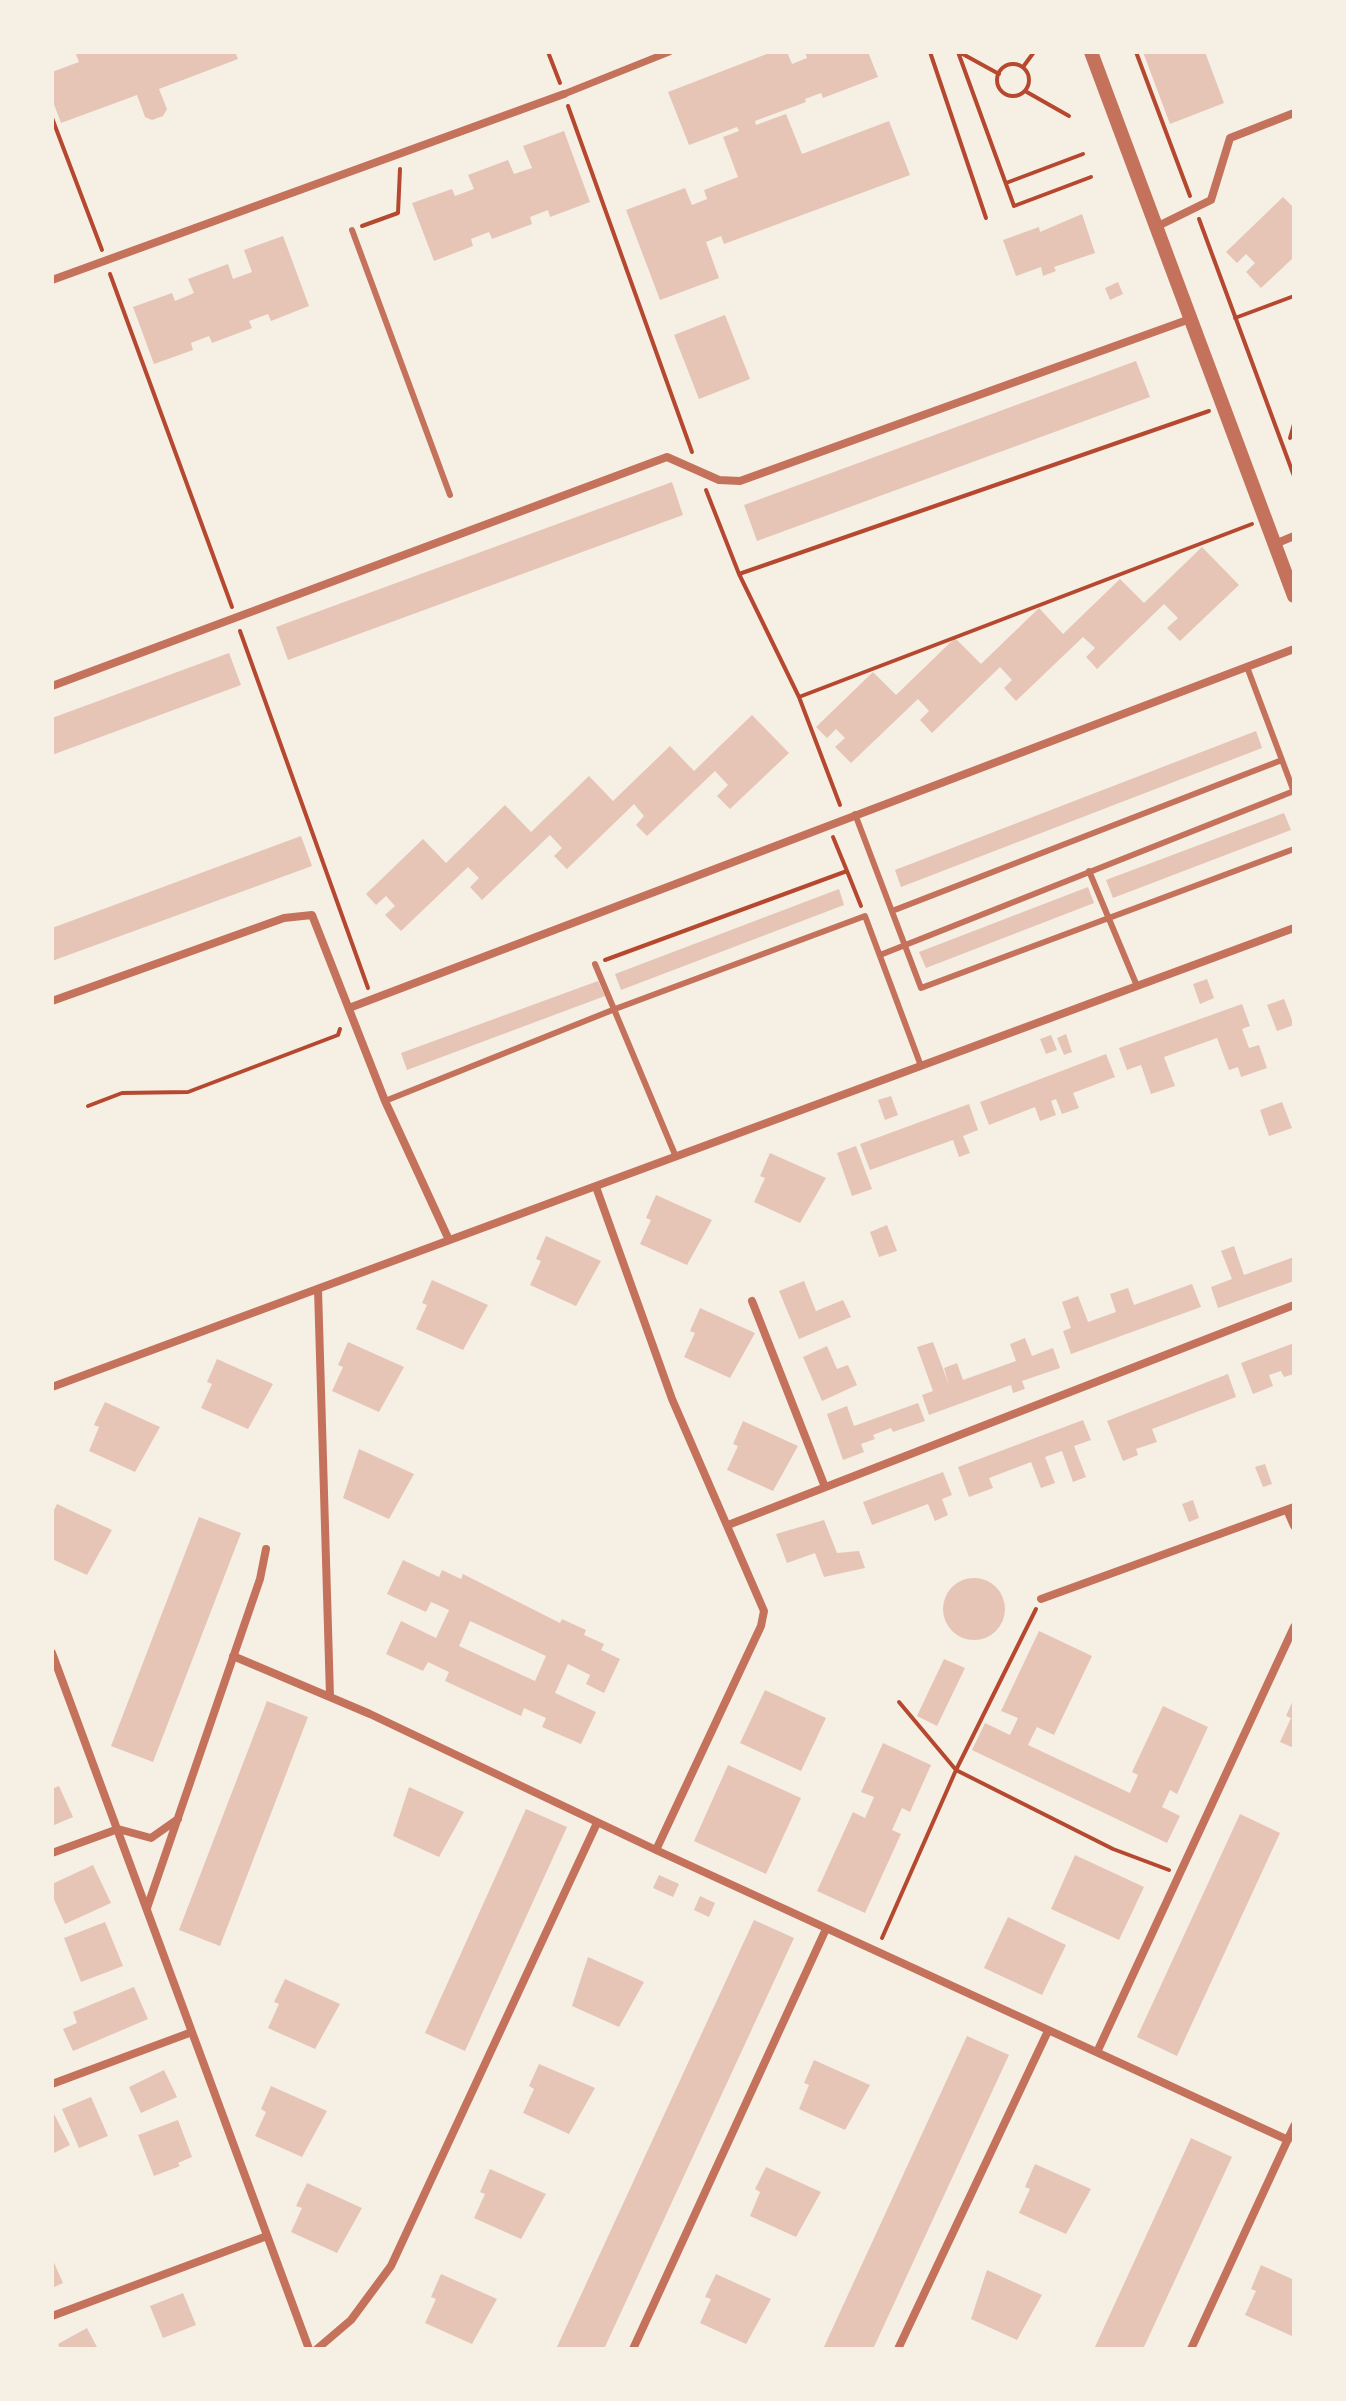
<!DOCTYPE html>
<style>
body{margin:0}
#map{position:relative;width:1346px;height:2401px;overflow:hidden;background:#f6efe4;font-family:Cabin,sans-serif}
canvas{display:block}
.frame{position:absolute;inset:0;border:54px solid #f6efe4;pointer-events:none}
</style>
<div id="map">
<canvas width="1346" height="2401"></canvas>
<div class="frame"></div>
</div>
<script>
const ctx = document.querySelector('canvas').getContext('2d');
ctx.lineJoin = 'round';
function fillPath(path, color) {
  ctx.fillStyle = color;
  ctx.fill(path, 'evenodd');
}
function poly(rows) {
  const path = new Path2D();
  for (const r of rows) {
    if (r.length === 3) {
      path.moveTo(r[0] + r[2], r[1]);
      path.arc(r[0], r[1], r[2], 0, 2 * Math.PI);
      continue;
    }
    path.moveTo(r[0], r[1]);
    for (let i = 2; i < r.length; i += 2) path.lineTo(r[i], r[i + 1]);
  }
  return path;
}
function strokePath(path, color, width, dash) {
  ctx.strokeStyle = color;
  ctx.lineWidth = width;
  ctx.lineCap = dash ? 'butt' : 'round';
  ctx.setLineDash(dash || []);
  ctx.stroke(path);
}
const building = poly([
 [75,52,235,52,238,59,159,89,167,109,163,116,152,120,145,117,137,95,61,123,52,99,52,72,79,62],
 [772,52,787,52,792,64,807,58,805,52,868,52,878,77,823,98,821,93,805,99,806,102,755,121,756,125,786,114,802,154,889,121,910,175,724,244,721,236,706,242,719,278,660,300,626,210,685,188,692,205,707,199,704,190,738,177,723,137,739,131,737,127,689,145,668,92],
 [1143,52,1205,52,1224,103,1170,124],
 [564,131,590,202,550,217,548,210,530,217,532,224,492,239,489,232,471,239,473,246,434,261,412,203,452,189,455,196,474,189,468,175,508,160,514,174,532,168,523,146],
 [1283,197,1294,208,1294,257,1261,288,1246,272,1255,263,1246,254,1237,263,1226,252],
 [1082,214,1095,253,1054,267,1056,271,1043,276,1041,267,1016,276,1003,240,1039,227,1040,232],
 [283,236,309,306,271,321,268,314,249,321,252,328,212,343,209,336,191,343,193,350,154,364,133,307,172,293,175,301,194,293,188,279,228,264,233,279,252,272,244,250],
 [1118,282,1123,294,1110,300,1105,288],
 [725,315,750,379,699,399,674,335],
 [1136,361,1150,397,757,541,744,505],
 [672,482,683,515,288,660,276,627],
 [1202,547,1239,585,1180,641,1167,628,1178,618,1164,604,1097,669,1086,657,1095,648,1083,637,1016,701,1004,688,1012,680,1000,667,932,733,920,720,929,711,918,699,851,763,835,747,845,738,836,729,827,738,816,727,873,672,896,695,955,638,981,664,1039,608,1063,634,1120,579,1144,603],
 [229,653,241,685,52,755,52,718],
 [752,715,789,753,730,809,717,796,728,785,715,771,647,836,636,825,644,816,634,804,567,869,554,856,562,848,550,835,482,900,470,887,479,878,468,867,401,931,385,915,395,906,386,896,376,905,366,894,423,839,446,863,505,805,531,832,589,776,613,801,670,746,694,771],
 [1256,731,1262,748,901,887,895,870],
 [1284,813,1291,830,1113,898,1106,880],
 [301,836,312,866,52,961,52,928],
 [1088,887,1094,903,926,968,919,952],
 [839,889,844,905,621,990,615,974],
 [1207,979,1214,998,1200,1004,1193,984],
 [598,981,605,996,407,1070,401,1053],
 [1284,999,1294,1025,1277,1031,1267,1005],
 [1242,1004,1250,1026,1242,1029,1249,1048,1259,1045,1267,1068,1241,1077,1238,1067,1229,1070,1217,1038,1164,1057,1175,1086,1151,1094,1141,1065,1127,1070,1119,1048],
 [1066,1034,1072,1052,1064,1055,1057,1038],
 [1051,1035,1057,1050,1046,1054,1040,1039],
 [1106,1054,1115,1077,1073,1093,1079,1108,1062,1114,1056,1099,1051,1101,1056,1115,1040,1121,1035,1107,989,1125,980,1102],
 [891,1096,898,1115,885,1120,878,1100],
 [1282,1102,1292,1128,1269,1136,1260,1110],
 [969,1104,978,1130,963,1136,970,1153,959,1157,953,1140,870,1170,860,1144],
 [856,1146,872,1189,852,1196,837,1153],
 [770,1153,826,1178,800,1223,754,1202,765,1178,760,1176],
 [656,1195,712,1220,687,1265,640,1244,651,1220,646,1218],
 [887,1225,897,1251,879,1257,870,1232],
 [546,1236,601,1261,576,1306,530,1285,541,1261,536,1259],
 [1234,1246,1244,1275,1294,1257,1294,1281,1218,1308,1211,1287,1232,1279,1221,1251],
 [432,1280,488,1305,463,1350,416,1329,427,1305,422,1303],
 [804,1281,816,1311,843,1300,851,1317,799,1339,779,1291],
 [1192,1284,1201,1307,1071,1354,1063,1331,1071,1328,1062,1302,1078,1296,1088,1322,1116,1312,1110,1294,1128,1288,1134,1305],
 [700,1308,755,1333,730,1378,684,1357,695,1333,690,1331],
 [1025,1338,1032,1356,1053,1348,1060,1368,1022,1381,1025,1389,1013,1393,1011,1385,929,1415,922,1395,933,1391,917,1347,933,1342,949,1385,944,1368,957,1363,963,1380,1016,1361,1010,1344],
 [348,1342,404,1367,379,1412,332,1391,343,1367,338,1365],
 [1294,1343,1294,1374,1284,1377,1281,1371,1269,1375,1273,1386,1253,1394,1241,1363],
 [827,1346,837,1369,848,1365,857,1385,822,1401,803,1357],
 [217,1359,273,1384,248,1429,201,1408,212,1384,207,1382],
 [1228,1374,1236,1397,1152,1429,1157,1442,1136,1449,1138,1455,1123,1461,1107,1421],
 [105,1402,160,1427,135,1472,89,1451,99,1427,94,1425],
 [918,1403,925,1421,893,1432,891,1428,873,1435,875,1439,861,1444,864,1452,843,1460,827,1414,847,1406,854,1426],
 [1083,1420,1091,1440,1074,1446,1086,1477,1073,1482,1062,1451,1045,1457,1055,1483,1041,1488,1031,1462,989,1478,993,1488,969,1497,958,1467],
 [743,1421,798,1446,773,1491,727,1470,738,1446,733,1444],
 [359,1449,414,1474,389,1519,343,1498],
 [1265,1464,1272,1484,1263,1487,1255,1467],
 [943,1472,952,1495,942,1499,948,1515,935,1521,928,1504,872,1525,863,1502],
 [1193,1500,1199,1518,1189,1522,1182,1504],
 [57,1504,112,1530,87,1575,52,1559,52,1514],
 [199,1517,241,1533,153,1762,111,1746],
 [824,1520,837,1553,859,1551,865,1568,824,1577,815,1553,787,1563,776,1534],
 [403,1560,439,1577,442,1570,461,1579,463,1574,560,1623,562,1619,586,1630,584,1635,604,1644,601,1650,620,1659,604,1693,586,1684,590,1675,568,1664,555,1693,596,1712,581,1744,542,1727,546,1718,524,1708,521,1716,445,1681,449,1672,428,1662,423,1671,386,1654,401,1621,436,1638,449,1610,431,1602,426,1612,387,1594],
 [470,1621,546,1656,535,1681,459,1646],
 [974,1609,31],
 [1039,1631,1092,1656,1054,1735,1037,1727,1028,1745,1130,1793,1138,1775,1132,1772,1163,1706,1208,1727,1177,1794,1170,1790,1162,1807,1180,1816,1167,1843,972,1750,985,1723,1010,1735,1018,1718,1001,1711],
 [944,1659,965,1668,937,1726,917,1716],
 [765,1690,826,1718,801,1771,740,1743],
 [1294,1698,1294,1748,1280,1742,1291,1718,1286,1716],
 [267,1701,308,1717,220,1946,179,1930],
 [883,1743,931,1765,910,1812,902,1808,892,1830,901,1834,865,1913,817,1891,853,1812,865,1818,874,1797,861,1792],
 [728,1765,801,1798,766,1874,694,1841],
 [59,1786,73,1817,52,1826,52,1789],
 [409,1787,464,1812,439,1857,393,1836],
 [526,1809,567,1827,465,2051,425,2033],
 [1240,1814,1280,1833,1177,2056,1137,2037],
 [1075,1855,1144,1887,1119,1940,1051,1909],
 [93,1865,111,1903,65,1924,52,1895,52,1884],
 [659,1875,679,1884,673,1897,653,1888],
 [700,1896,715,1903,709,1917,694,1910],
 [1008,1917,1066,1945,1042,1995,984,1968],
 [754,1920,794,1938,604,2349,556,2349],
 [105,1922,123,1966,81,1982,64,1938],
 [588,1957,644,1982,619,2027,572,2006],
 [285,1979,340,2004,315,2049,268,2028,279,2004,274,2002],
 [134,1987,148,2019,73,2051,63,2029,77,2023,73,2012],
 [967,2036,1009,2055,873,2349,823,2349],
 [814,2060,870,2085,845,2130,799,2109,809,2085,804,2083],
 [539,2064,595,2088,569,2134,523,2113,534,2089,529,2086],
 [164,2070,177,2097,141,2113,129,2087],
 [271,2086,327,2111,302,2157,255,2136,266,2112,261,2109],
 [91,2097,108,2136,79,2148,62,2109],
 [52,2110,70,2145,52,2154],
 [178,2120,192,2157,178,2163,180,2166,154,2176,138,2135],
 [1191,2138,1232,2157,1143,2349,1094,2349],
 [1035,2164,1091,2189,1066,2234,1019,2213,1030,2189,1025,2187],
 [766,2167,821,2192,796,2237,750,2216,760,2192,755,2189],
 [490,2169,546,2194,521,2239,474,2218,485,2194,480,2192],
 [307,2183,362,2208,337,2253,291,2232,302,2208,296,2206],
 [52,2258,63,2283,52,2288],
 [1261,2265,1294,2280,1292,2336,1245,2315,1256,2291,1251,2289],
 [987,2270,1042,2295,1017,2340,971,2319],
 [441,2274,497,2299,472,2344,425,2323,436,2299,431,2297],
 [716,2274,771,2299,746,2344,700,2323,711,2299,705,2297],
 [183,2293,196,2325,163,2338,150,2306],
 [87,2328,98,2349,60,2349,58,2344]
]);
const path = poly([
 [548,52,560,83],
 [930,52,986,218],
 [958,52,1014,206,1091,177],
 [959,52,999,74],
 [1136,52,1190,196],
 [1013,80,16],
 [1023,67,1034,52],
 [1025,91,1069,116],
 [568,106,692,452],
 [52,118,102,250],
 [1006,183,1083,154],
 [1199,219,1294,476],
 [362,226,398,213,400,169],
 [110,274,232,607],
 [1235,318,1294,296],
 [1290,438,1294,424],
 [706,490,739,574,799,697,840,805],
 [739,574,1209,411],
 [240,631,368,988],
 [799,697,1252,524],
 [847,871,861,906],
 [605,960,847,871,833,837],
 [88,1106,122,1093,188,1092,338,1035,340,1029],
 [899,1702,956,1770,1113,1849,1169,1870],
 [882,1938,956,1770,1036,1609]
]);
const service = poly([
 [352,230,450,495],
 [1247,667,1294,792],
 [855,814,921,988,1294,849],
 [1089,871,1137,986],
 [892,911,1282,760],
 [880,955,1294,791],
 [595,964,676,1157],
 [385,1101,615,1009,865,916,921,1066]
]);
const pedestrian = poly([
 [564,94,669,52]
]);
const minor = poly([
 [1156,227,1211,200,1230,138,1294,113],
 [52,280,564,94],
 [1275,544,1294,536],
 [52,686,667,457,719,480,740,481,1190,319],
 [52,1001,284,918,312,915,385,1101,449,1240],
 [349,1008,1294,649],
 [596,1187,672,1399,764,1611,761,1626,656,1850],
 [318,1289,330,1696],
 [752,1301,825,1487],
 [52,1387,1294,928],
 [1287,1510,1294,1526],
 [728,1525,1294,1305],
 [1041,1599,1294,1507],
 [52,1653,309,2349],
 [233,1656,370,1714,656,1850,1288,2140],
 [52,1853,118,1829,151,1838,178,1819],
 [147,1908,260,1579,266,1549],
 [1098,2050,1294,1627],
 [52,2084,192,2032],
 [52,2316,267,2236],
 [317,2349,351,2320,391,2266,597,1823],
 [633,2349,826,1929],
 [898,2349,1048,2031],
 [1191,2349,1294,2126]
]);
const tertiary = poly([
 [1091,52,1294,596]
]);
fillPath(building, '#e6c5b7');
strokePath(path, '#b5482f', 4);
strokePath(service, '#c5725c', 6);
strokePath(pedestrian, '#c5725c', 7);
strokePath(minor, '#c5725c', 8);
strokePath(tertiary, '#c5725c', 14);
</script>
